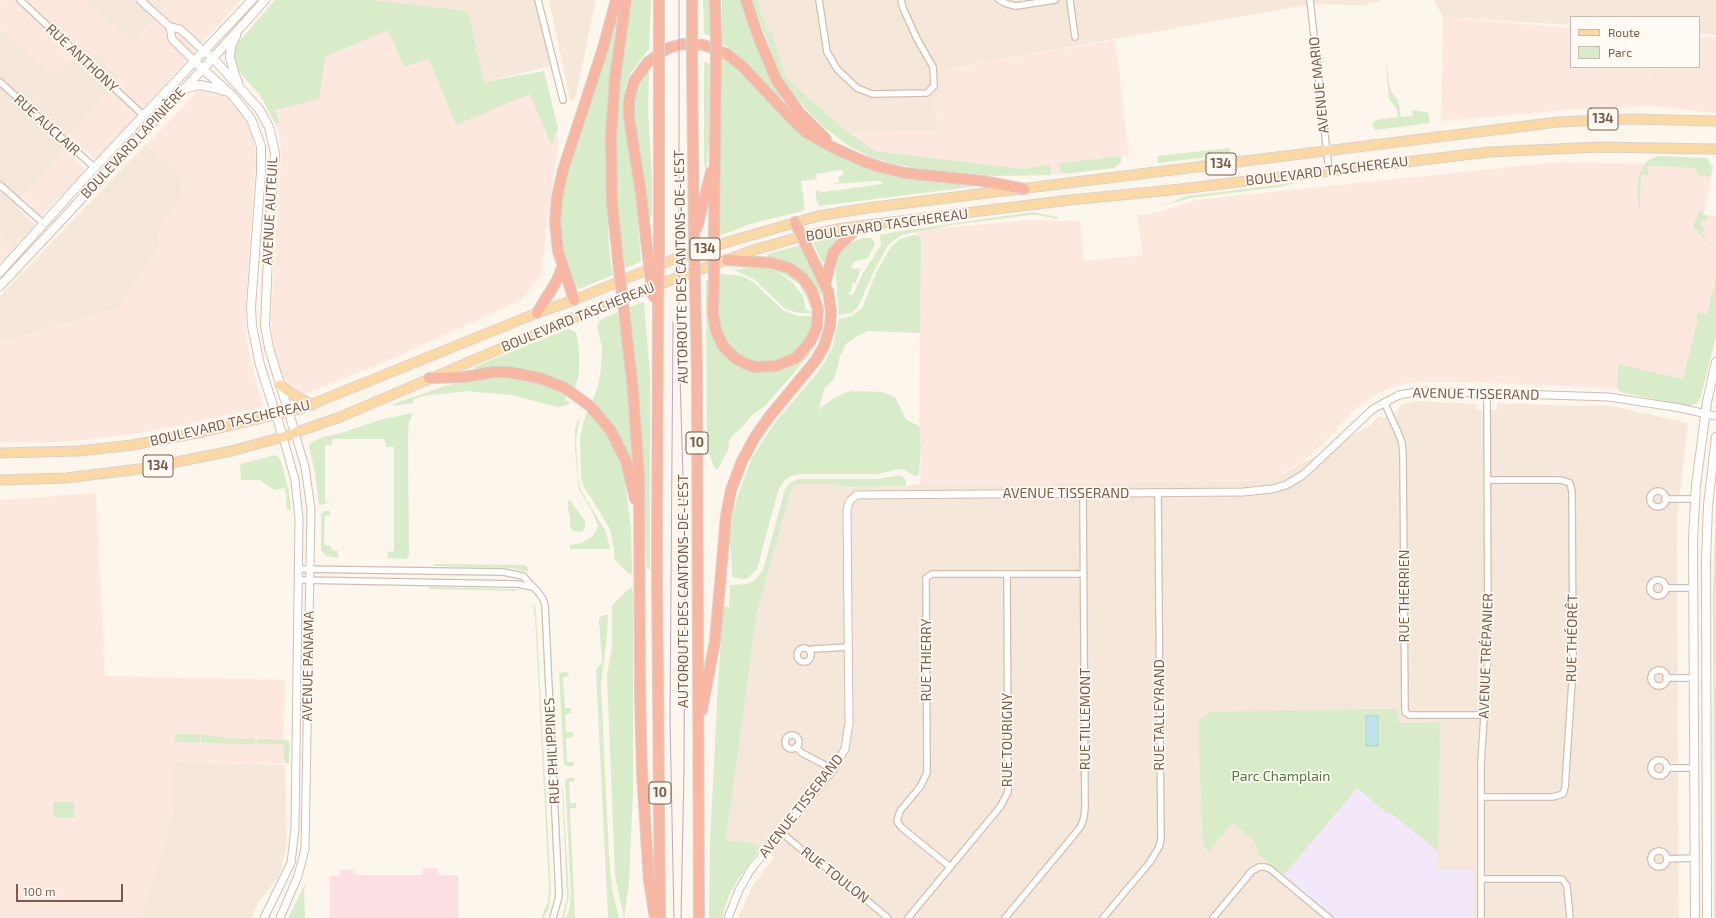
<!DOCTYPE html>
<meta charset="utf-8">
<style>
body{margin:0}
#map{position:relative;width:1716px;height:918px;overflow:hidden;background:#fdf6ec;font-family:"Exo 2",sans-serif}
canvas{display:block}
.legend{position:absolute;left:1570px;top:16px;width:130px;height:52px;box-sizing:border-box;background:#fffaf3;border:1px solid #cabbb1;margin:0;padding:5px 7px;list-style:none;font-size:12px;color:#7a5c4d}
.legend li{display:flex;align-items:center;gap:8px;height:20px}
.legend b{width:20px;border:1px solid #cabbb1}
.scale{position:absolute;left:16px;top:884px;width:107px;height:18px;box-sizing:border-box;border:2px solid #7a5c4d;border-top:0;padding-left:5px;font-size:12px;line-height:14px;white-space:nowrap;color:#7a5c4d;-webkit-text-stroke:3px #fffaf3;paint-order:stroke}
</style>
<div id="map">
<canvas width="1716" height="918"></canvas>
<ul class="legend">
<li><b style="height:5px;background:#fbd9a5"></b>Route</li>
<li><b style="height:11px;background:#d8ecc9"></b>Parc</li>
</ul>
<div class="scale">100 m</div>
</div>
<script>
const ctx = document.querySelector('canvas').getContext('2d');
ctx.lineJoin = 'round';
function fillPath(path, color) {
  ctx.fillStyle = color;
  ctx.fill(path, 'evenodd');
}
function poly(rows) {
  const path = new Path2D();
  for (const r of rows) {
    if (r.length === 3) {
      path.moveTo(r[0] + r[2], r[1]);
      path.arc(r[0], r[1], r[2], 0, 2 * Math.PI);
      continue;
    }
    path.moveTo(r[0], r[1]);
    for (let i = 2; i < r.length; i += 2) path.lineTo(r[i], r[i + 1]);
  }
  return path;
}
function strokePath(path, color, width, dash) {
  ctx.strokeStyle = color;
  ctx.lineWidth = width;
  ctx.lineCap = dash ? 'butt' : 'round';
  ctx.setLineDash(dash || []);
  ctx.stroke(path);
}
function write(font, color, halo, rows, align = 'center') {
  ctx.font = font + ' "Exo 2",sans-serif';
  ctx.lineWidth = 3.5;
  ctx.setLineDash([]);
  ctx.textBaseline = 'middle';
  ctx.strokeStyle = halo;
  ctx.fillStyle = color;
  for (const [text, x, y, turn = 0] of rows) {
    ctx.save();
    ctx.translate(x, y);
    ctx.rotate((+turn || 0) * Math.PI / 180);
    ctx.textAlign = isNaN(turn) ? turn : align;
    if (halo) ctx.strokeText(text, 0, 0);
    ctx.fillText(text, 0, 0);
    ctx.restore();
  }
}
const residential = poly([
 [0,0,167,0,157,9,153,22,133,43,113,69,120,76,69,137,66,149,15,205,35,225,14,248,0,235],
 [372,0,536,0,550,66,484,82,468,11],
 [549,0,596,0,575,99,570,100],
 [757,0,1382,0,1364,6,1328,4,1300,6,945,69,946,88,933,102,939,131,849,133,786,78,772,34,766,29],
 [1434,0,1716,0,1716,35,1699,33,1699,17,1571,17,1571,25,1443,17],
 [146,144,182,178,181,200,159,227,158,249,119,308,3,342,0,334,0,296],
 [1417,401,1476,404,1477,410,1497,410,1497,403,1577,406,1607,405,1688,423,1677,519,1679,918,738,918,752,887,774,857,761,847,751,843,726,840,757,612,793,484,832,484,843,487,906,486,920,484,1075,483,1272,480,1369,426,1379,416,1383,418,1397,412,1400,405],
 [174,762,285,765,287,844,279,876,256,906,252,918,141,918,170,823,174,801]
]);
const commercial = poly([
 [3,0,86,0,133,43,153,22,157,9,167,0,241,0,96,160,69,137,120,76,86,47,55,78,0,27,0,4],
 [275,0,372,0,468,11,484,82,530,93,559,139,540,277,521,300,389,360,310,392,302,393,296,391,286,383,282,377,272,335,271,315,281,158,280,139,272,115,263,100,240,73,237,44],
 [1443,17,1571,28,1571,67,1650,67,1651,82,1651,67,1699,67,1699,37,1716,37,1716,113,1651,106,1589,108,1441,121],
 [1115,40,1129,155,1060,163,1061,173,1062,174,1051,175,1049,164,1024,169,875,151,849,133,939,130,933,101,946,88,945,69],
 [214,90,227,98,244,116,251,132,256,155,245,316,247,345,263,407,182,425,135,434,61,442,0,442,0,334,3,342,119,308,158,249,159,227,181,200,182,178,146,144,156,136,197,91],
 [66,149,86,170,41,216,22,196],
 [1558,162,1714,165,1703,215,1716,216,1716,319,1689,402,1608,388,1471,382,1421,382,1401,384,1380,392,1353,411,1326,441,1303,461,1272,480,1075,483,920,484,921,446,919,426,920,333,916,230,1031,220,1080,221,1084,261,1143,255,1137,215,1146,215,1163,211,1195,200],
 [0,235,14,248,0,263],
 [96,493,105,676,285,680,283,764,174,762,174,801,170,823,141,918,0,918,0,500]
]);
const education = poly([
 [1358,787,1438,851,1438,870,1473,870,1473,918,1334,918,1284,875]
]);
const medical = poly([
 [423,868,437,868,438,875,458,875,458,918,330,918,330,876,340,876,340,870,354,870,355,875,423,875]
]);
const green = poly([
 [275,0,372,0,468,11,484,82,544,71,558,128,552,146,530,94,456,125,429,59,404,67,388,30,325,57,319,99,275,110,279,121,279,124,276,125,260,95,238,70,234,55,237,44],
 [632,0,651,0,649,49,630,74,626,84,623,101,635,185,641,262,625,268,616,196,616,148,618,100,623,56],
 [703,0,710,0,710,36,704,34],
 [722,0,742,0,784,97,780,99,748,64,734,51,722,44],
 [752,0,757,0,766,29,772,33,786,78,849,133,875,151,1024,169,1050,164,1051,175,996,176,923,169,893,164,871,157,847,145,825,128,805,108,785,83,773,56],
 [615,18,619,19,614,47,609,95,606,155,609,251,613,275,579,289,574,285,563,248,560,223,562,189],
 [722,56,731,62,810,139,834,154,858,165,883,174,908,178,967,184,970,185,970,187,819,206,816,198,816,189,817,191,823,192,883,184,880,181,873,181,831,184,839,182,838,177,844,174,844,172,842,170,816,174,815,176,818,179,801,181,804,201,804,209,803,211,750,224,719,236],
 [704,62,710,64,709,144,706,171,705,170,704,160],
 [1386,65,1387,67,1390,89,1394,96,1398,100,1401,117,1413,116,1412,110,1428,112,1430,123,1375,130,1372,123,1377,120,1398,117,1397,109,1389,99],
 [649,67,648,110,652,176,652,217,648,217,633,105,636,87],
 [1230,148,1231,154,1158,163,1157,156],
 [1121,156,1121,162,1114,168,1063,174,1060,171,1059,163],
 [1657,156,1707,158,1712,167,1710,177,1697,175,1696,168,1648,166,1648,175,1641,175,1640,207,1645,207,1641,208,1638,206,1638,181,1640,172,1646,162],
 [1300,182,1279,187,1191,198,1162,206,1187,196],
 [1699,211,1704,211,1703,215,1707,215,1707,222,1703,220,1700,225,1705,228,1702,233,1710,244,1715,241,1712,246,1693,227],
 [1032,212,1058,217,1057,219,1038,215,1030,215,952,225,901,235,888,245,874,271,858,307,852,313,839,315,835,265,838,256,850,243,863,238,872,238,875,244,869,256,866,259,857,260,851,266,853,269,861,268,856,282,852,284,851,292,849,292,849,295,853,295,863,273,881,245,880,235,895,232],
 [841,235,842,237,834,245,826,262,822,262,813,242],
 [914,235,921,237,920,333,868,331,857,336,847,343,840,356,834,379,824,389,819,409,834,398,850,391,883,392,895,397,906,419,919,426,921,446,919,475,915,476,904,470,898,469,878,474,801,474,791,476,784,481,779,488,757,569,748,578,743,579,732,577,731,551,729,543,732,517,737,498,752,458,776,421,815,376,824,363,832,349,839,319,852,316,862,308,877,271,891,247,900,239],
 [800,245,817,280,823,294,819,295,811,281,804,274,768,258,767,254],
 [767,267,781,270,793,275,801,283,809,295,814,313,799,313,785,309,754,279,734,270,745,268],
 [780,272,799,284,808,300,812,311,806,310,803,296,792,282,781,274],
 [724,274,742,276,753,282,784,311,798,316,814,316,811,332,798,351,789,357,777,362,756,362,743,357,731,348,722,334,717,312,718,275],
 [1716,278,1716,337,1701,396,1697,403,1689,406,1620,392,1617,386,1618,364,1683,379,1698,319,1696,319,1698,312,1707,314],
 [710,279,710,326,753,371,775,372,785,369,793,365,809,352,811,353,765,406,751,416,746,423,731,437,729,441,728,451,717,470,713,465,710,455,707,452,706,281],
 [644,302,650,375,650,569,647,569,640,410,629,307],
 [618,312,629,398,633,460,629,461,592,402,598,386,601,368,602,348,597,326,599,321,606,317],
 [568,329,572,330,576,333,579,349,579,374,575,389,474,369,476,366],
 [503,377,536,382,566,395,565,397,567,399,564,400,571,402,567,405,558,407,511,395,467,391,423,396,414,399,413,403,393,406,393,404,448,385,483,379],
 [588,411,606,434,616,452,624,475,631,527,632,570,631,576,614,559,614,549,610,529,583,485,581,476,580,437,586,413,587,413],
 [413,413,409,422,408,437,409,556,406,559,387,558,388,552,394,551,394,447,386,447,385,439,332,439,332,445,325,445,325,502,331,502,319,505,315,473,309,447,311,442,324,437,341,433,383,419],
 [578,419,579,420,576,441,578,477,581,490,606,532,610,549,570,549,570,545,581,543,592,537,596,531,598,526,591,509,579,490,575,451,575,429],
 [275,455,279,457,282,465,289,492,291,510,287,510,285,488,274,490,260,480,241,480,240,464],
 [897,476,902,476,906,481,906,486,843,487,832,484,793,484,757,612,726,840,751,843,761,847,737,881,729,896,722,918,709,918,710,842,718,684,723,606,729,607,730,585,746,584,752,582,758,577,763,570,785,489,791,482,799,479,876,479],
 [1716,491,1716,918,1714,918,1713,591],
 [570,500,585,521,585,528,581,532,573,531,570,527,570,516,568,510,568,501],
 [324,511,330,511,330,515,325,516,324,545,330,546,332,550,338,551,338,558,326,556,321,550,321,514],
 [434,564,525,565,528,567,528,572,512,568,434,566],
 [429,587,513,589,518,590,517,591,430,589],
 [631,587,633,593,633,791,629,883,624,918,615,876,607,675,612,647,612,605],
 [534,604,536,611,551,890,549,908,543,918,541,918,548,902,549,887,535,617,533,605],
 [603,615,608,615,607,635,601,685,609,855,612,889,619,918,608,918,604,837,596,670,602,662,599,620,600,617],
 [567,672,569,676,563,677,565,708,571,708,571,713,565,714,566,732,573,732,573,737,566,738,567,762,574,762,574,765,570,767,564,765,559,673],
 [1396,709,1399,723,1440,722,1438,851,1389,812,1388,814,1357,788,1284,875,1259,855,1254,841,1233,823,1209,851,1203,845,1198,722,1210,712],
 [175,734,200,734,200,743,175,742],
 [201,734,229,738,255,739,255,744,201,743],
 [257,739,288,740,290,744,289,764,286,763,284,761,283,744,257,744],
 [571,777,575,779,575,781,569,782,570,803,576,803,576,808,570,808,575,918,566,918,570,907,571,893,565,780],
 [562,788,563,788,569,896,564,918,562,918,567,898],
 [54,802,74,802,75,818,56,817,53,816,53,803],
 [306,882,304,892,305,918,288,918]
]);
const water = poly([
 [1366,716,1378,716,1378,746,1366,746,1366,716]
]);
const minor = poly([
 [20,0,143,115],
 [538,0,563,100],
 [819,0,827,52,837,69,857,88,872,94,927,93,934,86,933,67,916,37,903,8,901,0],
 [999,0,1007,4,1016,6,1055,0],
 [1070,0,1075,37],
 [1310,0,1329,171],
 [0,82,95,168],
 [0,185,44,224],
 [1384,402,1397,430,1402,443,1403,456,1405,712,1409,715,1485,715],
 [1658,499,8],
 [1665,499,1695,499],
 [299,569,503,572,523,576,538,592,543,599,545,605,559,896,553,918],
 [299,580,517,584,533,587],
 [1658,588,8],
 [1666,588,1693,588],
 [804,655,7],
 [809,650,814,649,848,647],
 [1659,678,8],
 [1666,678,1693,678],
 [792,742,7],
 [796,747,802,753,823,764,832,771],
 [1659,768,8],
 [1667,768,1694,768],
 [1481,797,1553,797,1563,794,1565,787,1573,667,1572,492,1570,483,1561,480,1488,480],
 [781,832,808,855,833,872,888,918],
 [1659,859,8],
 [1667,859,1694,858],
 [950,867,901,827,897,821,900,811,920,787,927,773,926,578,932,574,1084,574],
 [1481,879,1562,879,1567,886,1570,918],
 [908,918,1000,807,1008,792,1007,574],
 [1005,918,1074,835,1081,826,1084,817,1085,807,1083,493],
 [1103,918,1150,862,1159,847,1161,839,1158,492],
 [1213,918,1252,871,1259,867,1265,867,1270,869,1329,918],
 [1481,918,1481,763,1488,655,1487,393]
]);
const tertiary = poly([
 [140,0,170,27,180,29,204,51],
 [170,27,172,39,194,61],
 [264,918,291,863,295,828,299,519,295,480,283,437],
 [280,918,298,876,305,849,311,509,305,467,295,433],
 [728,918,739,890,751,869,832,771,845,749,849,723,847,510,849,502,856,495,1243,492,1272,489,1286,485,1303,475,1373,409,1399,395,1422,391,1609,397,1680,408,1716,416]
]);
const secondary = poly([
 [236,36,231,46,230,58,235,75,238,82],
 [204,51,213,58,259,109,269,127,275,153,269,235,265,325,269,348,295,433],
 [194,61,233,96,251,119,261,146,261,172,251,307,252,326,260,365,283,437],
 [183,89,200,85,219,89,224,91],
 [0,272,81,182,252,0],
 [0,286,213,58,265,0],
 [1695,918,1693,539,1696,485,1707,402,1716,362],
 [1707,918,1706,560,1708,505,1716,437]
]);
const primary = poly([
 [280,385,292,394,313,405],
 [0,453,79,451,132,445,203,432,300,409,537,313,574,300,674,259,731,241,818,216,867,208,1558,122,1631,119,1716,121],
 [0,480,66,478,147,468,231,451,283,437,340,417,570,319,666,282,757,249,803,236,843,228,1070,200,1172,190,1489,152,1600,147,1716,149]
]);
const motorway = poly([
 [692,0,692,32],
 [715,0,716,37],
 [746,0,758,36,777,81,799,112,826,139],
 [659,39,659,0],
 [692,64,694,241],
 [659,72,659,253],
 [697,228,711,172],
 [714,234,716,65],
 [648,257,641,194,629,117,629,100,634,81,648,62,668,48,682,44,704,45,727,54,742,66,792,119,807,133,830,146,863,161,880,167,905,173,983,181,1024,189],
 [619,270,612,202,611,136,615,78,626,0],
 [714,278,713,314,716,331,723,346,735,358,744,363,755,367,776,366,796,358,810,342,817,327,818,309,812,291,802,277,789,268,772,263,727,260],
 [695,284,697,373,699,918],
 [825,284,833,253,840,245,858,227],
 [658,299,657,568,660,918],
 [574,300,558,251,555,222,557,198,563,170,603,48,616,0],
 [624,311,633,390,639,477,640,695,642,773,649,881,655,918],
 [537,313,556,282,562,268],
 [429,378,464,377,494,372,508,372,540,378,565,388,590,406,611,431,626,461,635,499],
 [702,710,715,641,726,516,731,490,742,461,755,437,769,417,816,360,824,346,830,327,831,311,828,291,795,222]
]);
const tram = poly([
 [679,0,679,343,685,545,684,770,681,918],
 [673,322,670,719,674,918]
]);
const motorwayBridge = poly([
 [692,32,692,64],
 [659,39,659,72],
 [716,65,716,37],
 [694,241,695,284],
 [648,257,653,297],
 [619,270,624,311],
 [714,278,714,234],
 [658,299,659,253]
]);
const shields = [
 [1603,119,30],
 [1221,164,30],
 [705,249,30],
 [697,443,22],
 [158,466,30],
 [660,793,22]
];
const shieldNames = [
 ["134",1603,119],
 ["134",1221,164],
 ["134",705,249],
 ["10",697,443],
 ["134",158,466],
 ["10",660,793]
];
const streetNames = [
 ["RUE ANTHONY",82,58,43],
 ["AVENUE MARIO",1319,85,-96],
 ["RUE AUCLAIR",47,125,42],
 ["BOULEVARD LAPINIÈRE",133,143,-47],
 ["BOULEVARD TASCHEREAU",1327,171,-7],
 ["AVENUE AUTEUIL",270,211,-87],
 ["BOULEVARD TASCHEREAU",887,225,-8],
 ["AUTOROUTE DES CANTONS-DE-L'EST",681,267,-91],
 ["BOULEVARD TASCHEREAU",578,317,-22],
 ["AVENUE TISSERAND",1476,394,1],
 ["BOULEVARD TASCHEREAU",230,423,-13],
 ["AVENUE TISSERAND",1066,493],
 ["AUTOROUTE DES CANTONS-DE-L'EST",683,591,-90],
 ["RUE THERRIEN",1404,596,-90],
 ["RUE THÉORÊT",1572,638,-89],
 ["AVENUE TRÉPANIER",1486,656,-88],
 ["RUE THIERRY",926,660,-90],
 ["AVENUE PANAMA",308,666,-89],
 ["RUE TALLEYRAND",1159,715,-90],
 ["RUE TILLEMONT",1085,719,-90],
 ["RUE TOURIGNY",1007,740,-90],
 ["RUE PHILIPPINES",552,751,-93],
 ["AVENUE TISSERAND",801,806,-52],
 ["RUE TOULON",835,875,38]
];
const parkNames = [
 ["Parc Champlain",1281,776]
];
fillPath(residential, '#f5e8da');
fillPath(commercial, '#fde8e0');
fillPath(education, '#f3e8fa');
fillPath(medical, '#fbdfe3');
fillPath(green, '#d8ecc9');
fillPath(water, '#bfe3e8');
strokePath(water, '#a5d3da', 1);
strokePath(minor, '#d1beb0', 8);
strokePath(tertiary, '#d1beb0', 9);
strokePath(secondary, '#d6c0b0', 10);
strokePath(primary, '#dad1cd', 11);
strokePath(motorway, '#dad1cd', 12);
strokePath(minor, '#fff', 5.5);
strokePath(tertiary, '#fff', 7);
strokePath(secondary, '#fff', 8);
strokePath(primary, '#fbd9a5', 9);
strokePath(motorway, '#f7b7a3', 10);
strokePath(tram, '#b9a8c9', 1);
strokePath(motorwayBridge, '#dad1cd', 12, []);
strokePath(motorwayBridge, '#f7b7a3', 10);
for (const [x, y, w] of shields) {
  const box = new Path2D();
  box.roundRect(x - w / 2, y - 11, w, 22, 3);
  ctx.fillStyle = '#fffaf3';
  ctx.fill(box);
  strokePath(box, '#7a5c4d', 1);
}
write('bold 13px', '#7a5c4d', null, shieldNames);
write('14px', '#7a5c4d', '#fffaf3', streetNames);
write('14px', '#537a41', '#fffaf3', parkNames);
</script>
